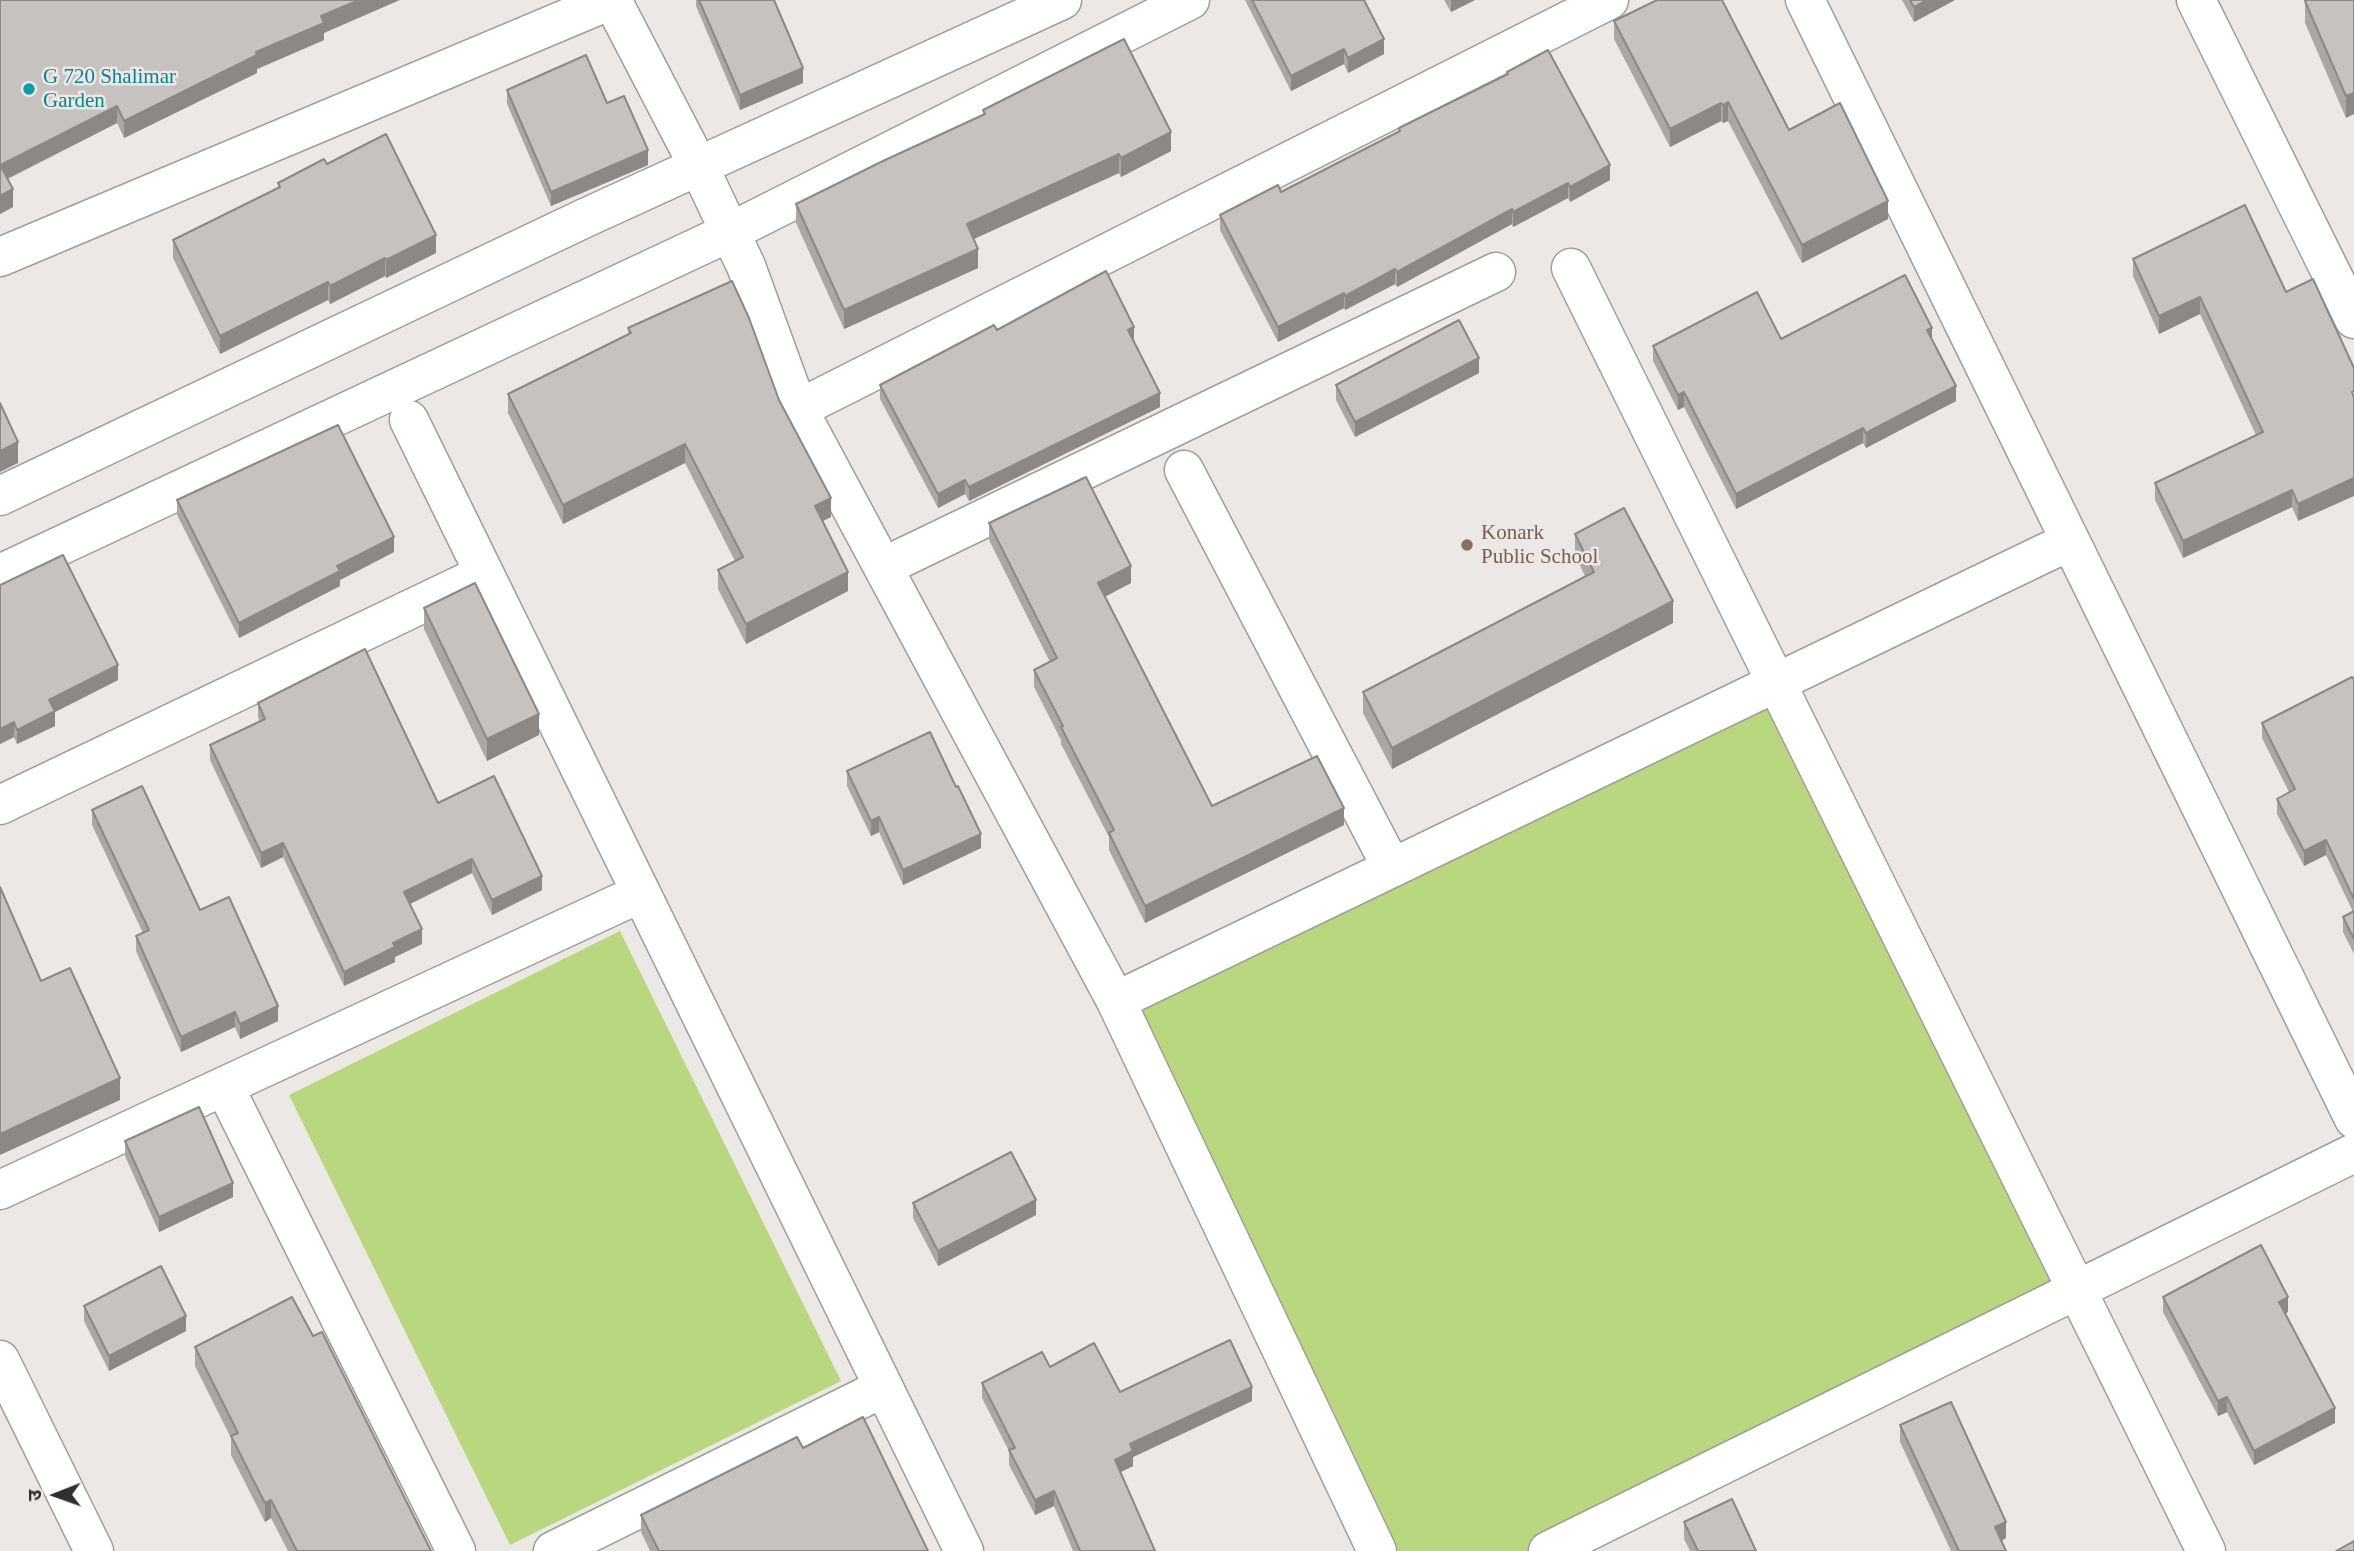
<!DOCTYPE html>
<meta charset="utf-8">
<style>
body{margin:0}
#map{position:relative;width:2354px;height:1551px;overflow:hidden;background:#ece8e5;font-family:"Times New Roman","Noto Sans Devanagari",serif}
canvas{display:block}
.north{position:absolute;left:21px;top:1460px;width:70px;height:70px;-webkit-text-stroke:5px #ece8e5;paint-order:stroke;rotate:269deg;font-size:19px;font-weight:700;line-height:28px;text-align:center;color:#312f2e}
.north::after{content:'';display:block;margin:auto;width:24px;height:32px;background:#312f2e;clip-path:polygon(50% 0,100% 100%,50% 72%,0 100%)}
</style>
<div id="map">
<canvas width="2354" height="1551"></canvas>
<div class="north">उ</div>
</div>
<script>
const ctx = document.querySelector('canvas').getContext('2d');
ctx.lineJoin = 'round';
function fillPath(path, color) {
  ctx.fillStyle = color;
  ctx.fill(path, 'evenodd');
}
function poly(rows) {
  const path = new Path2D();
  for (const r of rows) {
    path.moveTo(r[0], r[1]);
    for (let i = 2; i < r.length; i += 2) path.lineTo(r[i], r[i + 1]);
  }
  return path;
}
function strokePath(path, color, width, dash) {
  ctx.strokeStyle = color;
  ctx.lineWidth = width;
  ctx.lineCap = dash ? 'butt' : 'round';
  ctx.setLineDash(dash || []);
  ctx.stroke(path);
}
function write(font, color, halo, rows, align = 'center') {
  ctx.font = font + ' "Times New Roman",serif';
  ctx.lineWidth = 5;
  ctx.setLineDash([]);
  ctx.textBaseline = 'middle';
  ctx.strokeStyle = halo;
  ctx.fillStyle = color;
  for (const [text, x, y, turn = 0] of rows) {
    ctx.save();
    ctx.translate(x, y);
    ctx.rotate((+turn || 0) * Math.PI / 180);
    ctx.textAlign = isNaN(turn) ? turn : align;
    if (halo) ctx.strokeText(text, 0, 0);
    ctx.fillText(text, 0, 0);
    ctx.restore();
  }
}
const green = poly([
 [1776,683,2077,1291,1548,1551,1377,1551,1116,1001],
 [620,931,841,1381,510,1545,289,1095]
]);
const street = poly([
 [612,0,702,173,746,266,798,409,1116,1001,1377,1551],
 [1805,0,2354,1119],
 [2196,0,2354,319],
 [0,257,611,0],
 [1571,268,2206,1551],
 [798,409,1609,0],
 [409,420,964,1551],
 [1184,470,1392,868],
 [0,496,585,218,1062,0],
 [883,567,1496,272],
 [0,574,730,232,1190,0],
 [0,805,484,574],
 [1116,1001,2070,541],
 [224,1086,456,1551],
 [0,1190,641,893],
 [0,1360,94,1551],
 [553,1551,883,1388],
 [1548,1551,2354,1153]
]);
const wall = poly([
 [0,0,324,33,324,40,257,69,257,73,124,138,117,123,8,179,13,207,0,214],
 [696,0,774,0,803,83,740,110,696,6],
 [1245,0,1364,0,1384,54,1348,73,1344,64,1291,91],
 [1444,0,1475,0,1451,12],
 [1902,0,1955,0,1914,22],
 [2354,0,2346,118,2305,23,2305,1],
 [1614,21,1888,219,1802,263,1728,121,1723,123,1721,121,1670,147,1614,39],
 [1507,72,1610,180,1570,202,1568,198,1513,227,1512,224,1397,287,1395,284,1345,310,1344,308,1278,342,1220,230,1220,215,1281,192,1399,132,1399,128,1507,74],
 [507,90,607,103,648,165,551,206,507,104],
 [983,110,1171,151,1121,177,1119,173,974,239,978,268,844,329,796,223,796,204,983,115],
 [327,164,436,253,386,278,385,276,330,304,328,300,220,354,173,258,173,240,278,188,278,183],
 [2133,259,2286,292,2313,279,2298,521,2292,507,2183,558,2155,500,2155,483,2256,435,2200,314,2159,334,2133,276],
 [628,328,779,400,831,517,822,521,848,591,746,644,718,589,718,570,735,561,685,463,563,524,508,413,508,394,628,334],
 [997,330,1133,341,1160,407,969,501,965,494,938,508,880,399,880,385],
 [1781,339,1932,339,1956,401,1866,448,1863,443,1736,509,1684,407,1678,410,1653,361,1653,346],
 [1479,373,1355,437,1336,400,1336,385],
 [177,500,394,552,340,580,340,586,239,638,177,515],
 [989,523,1131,583,1105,597,1212,806,1344,825,1145,923,1109,850,1109,837,1061,744,1061,740,1034,687,1034,670,1050,662,989,540],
 [1575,534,1673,623,1392,769,1363,713,1363,692,1585,576,1575,555],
 [0,585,118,680,55,712,55,726,17,744,14,737,0,744],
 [424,608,539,735,487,761,424,629],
 [2354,679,2354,954,2343,932,2343,917,2353,912,2326,855,2304,866,2277,814,2277,799,2289,792,2262,738,2262,723],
 [258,703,438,803,542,890,492,915,472,873,410,904,422,944,395,957,395,962,344,986,283,857,261,868,210,760,210,745,260,722,258,717],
 [847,771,956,787,981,848,903,885,879,832,871,836,847,786],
 [92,810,278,1021,240,1039,235,1027,181,1052,136,951,136,936,143,933,92,825],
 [125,1141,233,1197,159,1232,125,1156],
 [913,1203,1036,1215,938,1266,913,1218],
 [2163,1297,2288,1312,2285,1314,2335,1423,2254,1465,2227,1412,2218,1416,2163,1312],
 [84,1306,186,1331,109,1371,84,1321],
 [313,1336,431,1551,288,1551,271,1518,265,1522,231,1455,231,1438,195,1366,195,1347],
 [1050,1367,1120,1392,1252,1401,1133,1457,1133,1466,1120,1472,1155,1551,1073,1551,1054,1506,1035,1515,1009,1465,1009,1451,982,1398,982,1383],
 [1900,1425,2006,1538,2002,1541,2006,1551,1951,1551,1900,1442],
 [803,1448,928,1551,650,1551,641,1532,641,1515],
 [1684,1522,1756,1551,1690,1551,1684,1539]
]);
const shadedWall = poly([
 [359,0,400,0,324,33,324,40,257,69,257,73,124,138,124,121,256,52,321,16],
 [1451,0,1475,0,1451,12],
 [1927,0,1955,0,1914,22,1914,7],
 [1384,39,1384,54,1348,73,1348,58],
 [1344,49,1344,64,1291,91,1291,76],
 [803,68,803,83,740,110,740,95],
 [2354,93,2354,114,2346,118,2346,96],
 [1728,102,1728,121,1723,123,1723,105],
 [1721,103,1721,121,1670,147,1670,129],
 [117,106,117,123,0,182,0,165],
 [1171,132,1171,151,1121,177,1121,158],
 [648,150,648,165,551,206,551,192],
 [1119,154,1119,173,967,242,967,224],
 [1610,165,1610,180,1570,202,1570,187],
 [1568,183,1568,198,1513,227,1513,212],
 [13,189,13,207,0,214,0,196],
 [1888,201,1888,219,1802,263,1802,245],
 [1512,209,1512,224,1397,287,1397,272],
 [436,235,436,253,386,278,386,260],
 [978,249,978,268,844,329,844,310],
 [385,258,385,276,330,304,330,286],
 [1395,269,1395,284,1345,310,1345,296],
 [328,282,328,300,220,354,220,336],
 [1344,293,1344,308,1278,342,1278,327],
 [2200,297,2200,314,2159,334,2159,316],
 [1134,327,1134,341,1128,330],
 [1932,328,1932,343,1927,330],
 [1479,358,1479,373,1355,437,1355,422],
 [1956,386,1956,401,1866,448,1866,433],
 [1684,392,1684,407,1678,410,1678,395],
 [1160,393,1160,407,969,501,969,487],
 [1863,428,1863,443,1736,509,1736,494],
 [18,442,18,463,0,472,0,451],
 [685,444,685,463,563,524,563,505],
 [2354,478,2354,496,2298,521,2298,504],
 [965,480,965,494,938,508,938,494],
 [2292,490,2292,507,2183,558,2183,541],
 [831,498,831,517,815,525,815,506],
 [394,537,394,552,340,580,340,586,239,638,239,623,337,566],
 [1131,566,1131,583,1098,600,1098,583],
 [848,572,848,591,746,644,746,624],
 [1673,601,1673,623,1392,769,1392,748],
 [118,665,118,680,55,712,55,726,17,744,17,730,49,700],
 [539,714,539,735,487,761,487,739],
 [14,722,14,737,0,744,0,729],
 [1344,808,1344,825,1145,923,1145,906],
 [879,817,879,832,871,836,871,821],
 [981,834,981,848,903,885,903,870],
 [2326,840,2326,855,2304,866,2304,851],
 [283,843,283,857,261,868,261,853],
 [472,859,472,873,404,907,404,892],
 [542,876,542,890,492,915,492,900],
 [422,929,422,944,395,957,395,962,344,986,344,972,393,943],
 [278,1006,278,1021,240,1039,240,1024],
 [235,1012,235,1027,181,1052,181,1037],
 [120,1078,120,1100,0,1155,0,1134],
 [233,1183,233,1197,159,1232,159,1217],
 [1036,1200,1036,1215,938,1266,938,1251],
 [2288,1297,2288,1312,2279,1317,2279,1302],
 [186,1316,186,1331,109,1371,109,1356],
 [1252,1387,1252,1401,1133,1457,1133,1466,1115,1475,1115,1460,1130,1444],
 [2227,1397,2227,1412,2218,1416,2218,1401],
 [2335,1408,2335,1423,2254,1465,2254,1451],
 [1054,1491,1054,1506,1035,1515,1035,1500],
 [271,1500,271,1518,265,1522,265,1503],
 [2006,1522,2006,1538,1995,1544,1995,1527]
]);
const building = poly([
 [0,0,359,0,321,16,324,23,256,52,257,55,124,121,117,106,0,165,13,189,0,196,0,0],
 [699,0,774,0,803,68,740,95,699,0],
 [1252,0,1364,0,1384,39,1348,58,1344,49,1291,76,1252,0],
 [1657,0,1722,0,1789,130,1840,103,1888,201,1802,245,1728,102,1723,105,1721,103,1670,129,1614,21,1657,0],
 [1910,0,1927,0,1914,7,1910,0],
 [2307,0,2354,0,2354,93,2346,96,2305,1,2307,0],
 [1124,39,1171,132,1121,158,1119,154,967,224,978,249,844,310,796,204,883,161,985,114,983,110,1124,39],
 [1548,50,1610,165,1570,187,1568,183,1513,212,1512,209,1397,272,1395,269,1345,296,1344,293,1278,327,1220,215,1278,185,1281,192,1400,131,1399,128,1508,74,1507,72,1548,50],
 [586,55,607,103,624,96,648,150,551,192,507,90,586,55],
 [386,134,436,235,386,260,385,258,330,286,328,282,220,336,173,240,280,187,278,183,324,159,327,164,386,134],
 [2245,205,2286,292,2313,279,2354,368,2354,391,2352,392,2354,398,2354,478,2298,504,2292,490,2183,541,2155,483,2263,432,2200,297,2159,316,2133,259,2245,205],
 [1106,271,1134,327,1128,330,1160,393,969,487,965,480,938,494,880,385,994,325,997,330,1106,271],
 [1905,275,1932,328,1927,330,1956,386,1866,433,1863,428,1736,494,1684,392,1678,395,1653,346,1757,292,1781,339,1905,275],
 [732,281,749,318,779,400,831,498,815,506,848,572,746,624,718,570,743,557,685,444,563,505,508,394,631,333,628,328,732,281],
 [1459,320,1479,358,1355,422,1336,385,1459,320],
 [0,403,18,442,0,451,0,403],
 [338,425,394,537,337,566,340,571,239,623,177,500,338,425],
 [1086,477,1131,566,1098,583,1212,806,1317,756,1344,808,1145,906,1109,833,1114,830,1061,727,1063,726,1034,670,1057,658,989,523,1086,477],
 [1624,508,1673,601,1392,748,1363,692,1594,572,1575,534,1624,508],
 [63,555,118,665,49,700,55,711,17,730,14,722,0,729,0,585,63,555],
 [475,583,539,714,487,739,424,608,475,583],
 [365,649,438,803,494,776,542,876,492,900,472,859,404,892,422,929,393,943,395,947,344,972,283,843,261,853,210,745,265,719,258,703,365,649],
 [2352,677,2354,679,2354,899,2326,840,2304,851,2277,799,2295,789,2262,723,2352,677],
 [930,732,956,787,958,786,981,834,903,870,879,817,871,821,847,771,930,732],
 [142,786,200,910,229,897,278,1006,240,1024,235,1012,181,1037,136,936,149,930,92,810,142,786],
 [0,887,41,981,70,968,120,1078,0,1134,0,887],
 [2354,911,2354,939,2343,917,2354,911],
 [199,1107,233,1183,159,1217,125,1141,199,1107],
 [1011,1152,1036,1200,938,1251,913,1203,1011,1152],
 [2261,1245,2288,1297,2279,1302,2335,1408,2254,1451,2227,1397,2218,1401,2163,1297,2261,1245],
 [161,1266,186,1316,109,1356,84,1306,161,1266],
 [292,1297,313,1336,322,1332,431,1551,297,1551,271,1500,265,1503,231,1436,238,1433,195,1347,292,1297],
 [1230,1340,1252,1387,1130,1444,1133,1451,1115,1460,1155,1551,1080,1551,1054,1491,1035,1500,1009,1450,1015,1448,982,1383,1042,1352,1050,1367,1094,1343,1120,1392,1230,1340],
 [1951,1402,2006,1522,1995,1527,2006,1551,1959,1551,1900,1425,1951,1402],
 [863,1417,928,1551,659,1551,641,1515,797,1437,803,1448,863,1417],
 [1732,1499,1756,1551,1698,1551,1684,1522,1732,1499],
 [2354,1541,2354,1551,2336,1551,2354,1541]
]);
const markers = [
 [29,89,7,"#0f9aa8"],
 [1467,545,7,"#8d6e63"]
];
const cultureNames = [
 ["G 720 Shalimar",43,77],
 ["Garden",43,101]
];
const educationNames = [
 ["Konark",1481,533],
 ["Public School",1481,557]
];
fillPath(green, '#b8d77f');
strokePath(street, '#a19d9a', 41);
strokePath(street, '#fff', 38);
fillPath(wall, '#aaa7a4');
fillPath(shadedWall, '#8b8886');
fillPath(building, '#c6c2bf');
strokePath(building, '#8b8886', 2);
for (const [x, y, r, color] of markers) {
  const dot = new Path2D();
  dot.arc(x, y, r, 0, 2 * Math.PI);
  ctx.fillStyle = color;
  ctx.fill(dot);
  strokePath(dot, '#ece8e5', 2.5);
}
write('21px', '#0d838f', '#ece8e5', cultureNames, 'left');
write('21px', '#785e54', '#ece8e5', educationNames, 'left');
</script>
